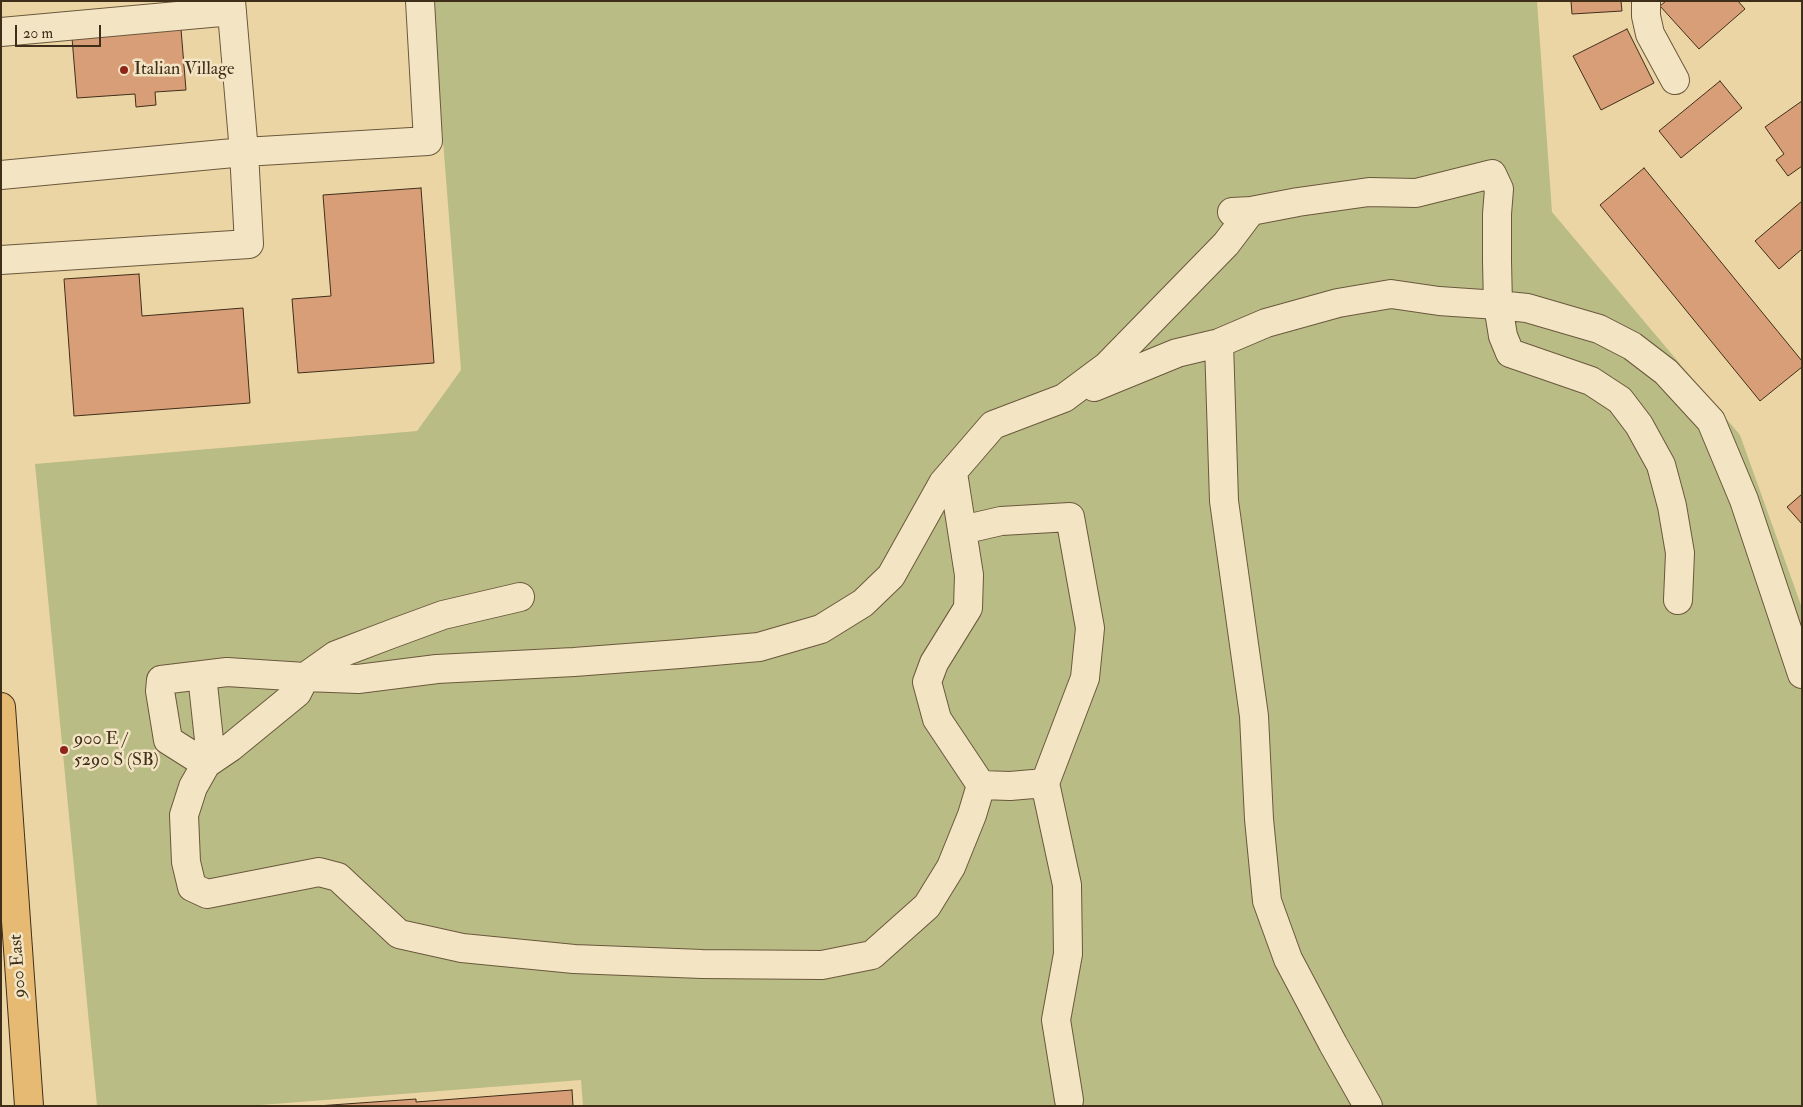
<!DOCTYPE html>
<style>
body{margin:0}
#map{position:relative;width:1803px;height:1107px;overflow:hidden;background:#ecd5a5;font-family:"IM FELL Double Pica",serif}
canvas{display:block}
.frame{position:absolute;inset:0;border:2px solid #3f2e19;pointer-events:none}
.scale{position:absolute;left:15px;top:25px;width:86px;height:22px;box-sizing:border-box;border:2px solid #3f2e19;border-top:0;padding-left:6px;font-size:15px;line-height:18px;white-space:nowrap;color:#3f2e19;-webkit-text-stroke:4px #f3e4c4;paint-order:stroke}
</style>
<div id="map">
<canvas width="1803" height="1107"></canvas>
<div class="frame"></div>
<div class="scale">20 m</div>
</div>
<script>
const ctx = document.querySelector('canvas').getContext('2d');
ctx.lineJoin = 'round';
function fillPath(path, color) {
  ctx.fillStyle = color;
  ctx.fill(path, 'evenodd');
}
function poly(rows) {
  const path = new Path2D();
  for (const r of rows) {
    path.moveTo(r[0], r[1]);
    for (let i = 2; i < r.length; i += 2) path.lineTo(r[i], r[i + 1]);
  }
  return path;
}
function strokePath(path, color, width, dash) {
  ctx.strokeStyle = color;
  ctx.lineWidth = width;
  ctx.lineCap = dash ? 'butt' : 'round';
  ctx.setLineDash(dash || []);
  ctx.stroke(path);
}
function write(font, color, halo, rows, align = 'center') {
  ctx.font = font + ' "IM FELL Double Pica",serif';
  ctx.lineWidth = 5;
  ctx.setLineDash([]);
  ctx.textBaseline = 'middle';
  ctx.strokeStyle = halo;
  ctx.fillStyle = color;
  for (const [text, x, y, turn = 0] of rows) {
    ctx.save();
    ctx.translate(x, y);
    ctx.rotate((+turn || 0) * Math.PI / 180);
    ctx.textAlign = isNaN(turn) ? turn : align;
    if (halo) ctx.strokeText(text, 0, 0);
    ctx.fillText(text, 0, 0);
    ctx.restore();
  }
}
const green = poly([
 [432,1,1537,1,1552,212,1740,435,1802,608,1802,1106,583,1106,581,1080,248,1106,97,1106,35,464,417,431,461,370]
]);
const building = poly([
 [1571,1,1621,1,1622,11,1572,14,1571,1],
 [1666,1,1738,1,1745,9,1699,49,1660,6,1666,1],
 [181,29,186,90,155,92,156,105,136,107,135,94,77,98,72,38,181,29],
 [1627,29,1654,83,1601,110,1573,56,1627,29],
 [1720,81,1742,108,1681,158,1659,131,1720,81],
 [1802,101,1802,166,1788,176,1776,160,1784,154,1765,127,1802,101],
 [1644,168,1802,361,1802,367,1760,401,1600,205,1644,168],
 [421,188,434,363,298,373,292,299,331,296,323,195,421,188],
 [1802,201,1802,249,1779,269,1755,241,1802,201],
 [139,274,142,316,243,308,250,403,74,416,64,279,139,274],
 [1802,494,1802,524,1787,507,1802,494],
 [572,1090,573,1106,317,1106,416,1099,416,1102,572,1090]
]);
const minor = poly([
 [1646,1,1646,16,1650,34,1675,80],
 [1,32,232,11],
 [1,175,244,152,428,141,420,1],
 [1,260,249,244,244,152,231,1],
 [1219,343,1224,501,1254,716,1259,819,1267,901,1288,959,1333,1044,1368,1106],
 [1094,387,1177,353,1219,343,1266,323,1338,303,1391,294,1439,301,1498,305,1497,261,1497,214,1499,189,1492,174,1416,193,1369,192,1298,202,1251,211,1232,212],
 [962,530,1001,521,1070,517,1090,628,1085,678,1045,783,1010,786,981,785],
 [520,597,443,615,394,633,336,655,305,677,358,679,437,669,574,662,680,654,759,647,821,629,863,603,891,576,943,483,993,425,1064,398,1107,366,1226,244,1251,211],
 [1678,600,1680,553,1672,506,1661,465,1639,425,1620,400,1591,381,1510,353,1503,336,1498,305,1527,308,1599,329,1632,346,1666,372,1711,421,1744,500,1802,674],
 [227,672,305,677,297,693,231,747,206,764,168,740,160,691,161,680,227,672],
 [202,675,209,740,206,764,193,787,184,815,186,862,192,887,207,894,319,872,338,877,399,934,462,948,574,959,702,964,822,965,872,955,927,906,951,867,972,815,981,785,937,719,927,682,934,663,968,608,969,575,953,473],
 [1045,783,1067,885,1068,954,1056,1020,1069,1100]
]);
const major = poly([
 [1,707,29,1106]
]);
const markers = [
 [124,70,5,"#8f2418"],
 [64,750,5,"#8f2418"]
];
const poiNames = [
 ["Italian Village",134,70],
 ["900 E /",74,740],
 ["5290 S (SB)",74,761]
];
const streetNames = [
 ["900 East",19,966,-94]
];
fillPath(green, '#babc85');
fillPath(building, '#d89e78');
strokePath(building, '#3f2e19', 1);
strokePath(minor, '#6a583c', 30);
strokePath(major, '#3f2e19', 30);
strokePath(minor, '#f3e4c4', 28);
strokePath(major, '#e6ba72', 28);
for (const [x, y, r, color] of markers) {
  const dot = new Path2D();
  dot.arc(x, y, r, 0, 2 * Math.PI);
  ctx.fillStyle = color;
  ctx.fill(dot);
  strokePath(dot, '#f3e4c4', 2);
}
write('18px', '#3f2e19', '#f3e4c4', poiNames, 'left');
write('18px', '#3f2e19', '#f3e4c4', streetNames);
</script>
